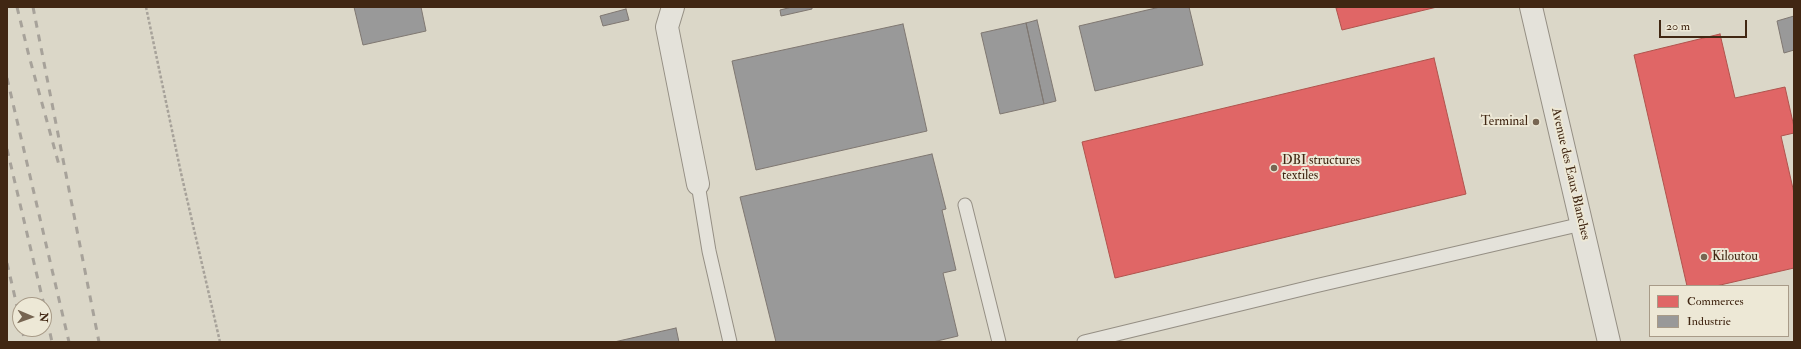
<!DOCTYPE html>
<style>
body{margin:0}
#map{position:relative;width:1801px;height:349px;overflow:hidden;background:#dbd7c8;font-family:"IM FELL Double Pica",serif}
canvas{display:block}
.frame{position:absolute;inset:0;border:8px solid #412713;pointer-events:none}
.legend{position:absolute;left:1649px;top:285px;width:140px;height:52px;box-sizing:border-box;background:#ede8d6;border:1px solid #a89b88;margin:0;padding:5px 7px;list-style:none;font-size:12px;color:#412713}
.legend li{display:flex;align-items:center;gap:8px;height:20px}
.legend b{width:20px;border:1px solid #a89b88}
.north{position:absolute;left:12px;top:297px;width:40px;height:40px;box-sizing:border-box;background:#ede8d6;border:1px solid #a89b88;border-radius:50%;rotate:92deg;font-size:11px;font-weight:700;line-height:16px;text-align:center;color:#412713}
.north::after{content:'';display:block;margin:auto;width:14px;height:18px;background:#776552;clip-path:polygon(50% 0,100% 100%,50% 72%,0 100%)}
.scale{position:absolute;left:1659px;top:20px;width:88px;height:18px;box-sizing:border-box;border:2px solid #412713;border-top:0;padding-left:5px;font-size:12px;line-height:14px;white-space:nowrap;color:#412713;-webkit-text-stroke:3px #ede8d6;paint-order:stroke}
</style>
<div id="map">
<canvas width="1801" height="349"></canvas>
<div class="frame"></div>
<ul class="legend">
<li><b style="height:11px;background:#e06666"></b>Commerces</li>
<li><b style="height:11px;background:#999"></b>Industrie</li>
</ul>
<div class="north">N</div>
<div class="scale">20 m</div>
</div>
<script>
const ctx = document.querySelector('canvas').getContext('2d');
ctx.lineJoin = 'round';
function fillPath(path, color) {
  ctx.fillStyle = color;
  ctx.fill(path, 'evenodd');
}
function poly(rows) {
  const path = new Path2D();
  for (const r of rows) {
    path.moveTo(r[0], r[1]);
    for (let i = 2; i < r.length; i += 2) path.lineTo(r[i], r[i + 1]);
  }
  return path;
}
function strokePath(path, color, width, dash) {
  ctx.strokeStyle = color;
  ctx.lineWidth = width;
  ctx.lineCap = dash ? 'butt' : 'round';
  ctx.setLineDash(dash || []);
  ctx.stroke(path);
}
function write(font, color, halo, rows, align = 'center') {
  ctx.font = font + ' "IM FELL Double Pica",serif';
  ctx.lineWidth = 4;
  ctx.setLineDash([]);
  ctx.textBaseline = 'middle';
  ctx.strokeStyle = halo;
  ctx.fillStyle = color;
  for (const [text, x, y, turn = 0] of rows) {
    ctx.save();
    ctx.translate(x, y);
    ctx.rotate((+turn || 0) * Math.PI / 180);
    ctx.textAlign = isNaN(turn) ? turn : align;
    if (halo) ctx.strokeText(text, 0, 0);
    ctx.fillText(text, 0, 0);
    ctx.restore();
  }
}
const shops = poly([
 [1341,7,1437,7,1342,30,1336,8,1341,7],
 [1720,34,1735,98,1785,87,1794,127,1794,133,1781,136,1794,193,1794,268,1716,286,1687,286,1634,55,1720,34],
 [1434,58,1466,194,1115,278,1082,142,1434,58]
]);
const industry = poly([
 [354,7,421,7,426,31,363,45,354,7],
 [792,7,812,7,812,9,781,16,780,10,792,7],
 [1160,7,1189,7,1203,65,1095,91,1079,26,1160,7],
 [626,9,629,20,603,26,600,16,626,9],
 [1794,16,1794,50,1784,53,1777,21,1794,16],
 [1037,20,1056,101,1044,104,1026,23,1037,20],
 [1026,23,1044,104,1000,114,981,33,1026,23],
 [903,24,927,131,756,170,732,61,903,24],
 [932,154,946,209,942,210,956,270,943,273,958,336,933,342,776,342,740,197,932,154],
 [676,328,679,342,614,342,676,328]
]);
const path = poly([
 [146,7,181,173,220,342]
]);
const service = poly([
 [698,184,709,251,730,342],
 [965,205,999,342],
 [1084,342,1315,286,1582,224]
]);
const minor = poly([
 [673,7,667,27,698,184],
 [1531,7,1609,342]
]);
const rail = poly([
 [17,7,29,56,59,165],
 [33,7,99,342],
 [7,78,69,342],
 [7,149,44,305],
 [7,263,20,319],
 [44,306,52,342],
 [22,329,25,342]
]);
const markers = [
 [1536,122,4,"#776552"],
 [1274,168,4,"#776552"],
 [1704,257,4,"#776552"]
];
const poiNames = [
 ["Terminal",1528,122,"right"],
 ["DBI structures",1282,161],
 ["textiles",1282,176],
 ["Kiloutou",1712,257]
];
const streetNames = [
 ["Avenue des Eaux Blanches",1570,174,77]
];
fillPath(shops, '#e06666');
strokePath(shops, '#b0534d', 1);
fillPath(industry, '#999');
strokePath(industry, '#7f7771', 1);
strokePath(service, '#958f84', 15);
strokePath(minor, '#958f84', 24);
strokePath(path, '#a7a29a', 2.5, [3, 2]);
strokePath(service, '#e4e2da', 13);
strokePath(minor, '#e4e2da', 22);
strokePath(rail, '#a7a29a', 3, [7, 7]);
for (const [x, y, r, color] of markers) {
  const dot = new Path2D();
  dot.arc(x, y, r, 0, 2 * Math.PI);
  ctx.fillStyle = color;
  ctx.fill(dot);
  strokePath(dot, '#ede8d6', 1.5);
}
write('13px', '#412713', '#ede8d6', poiNames, 'left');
write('13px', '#412713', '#ede8d6', streetNames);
</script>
